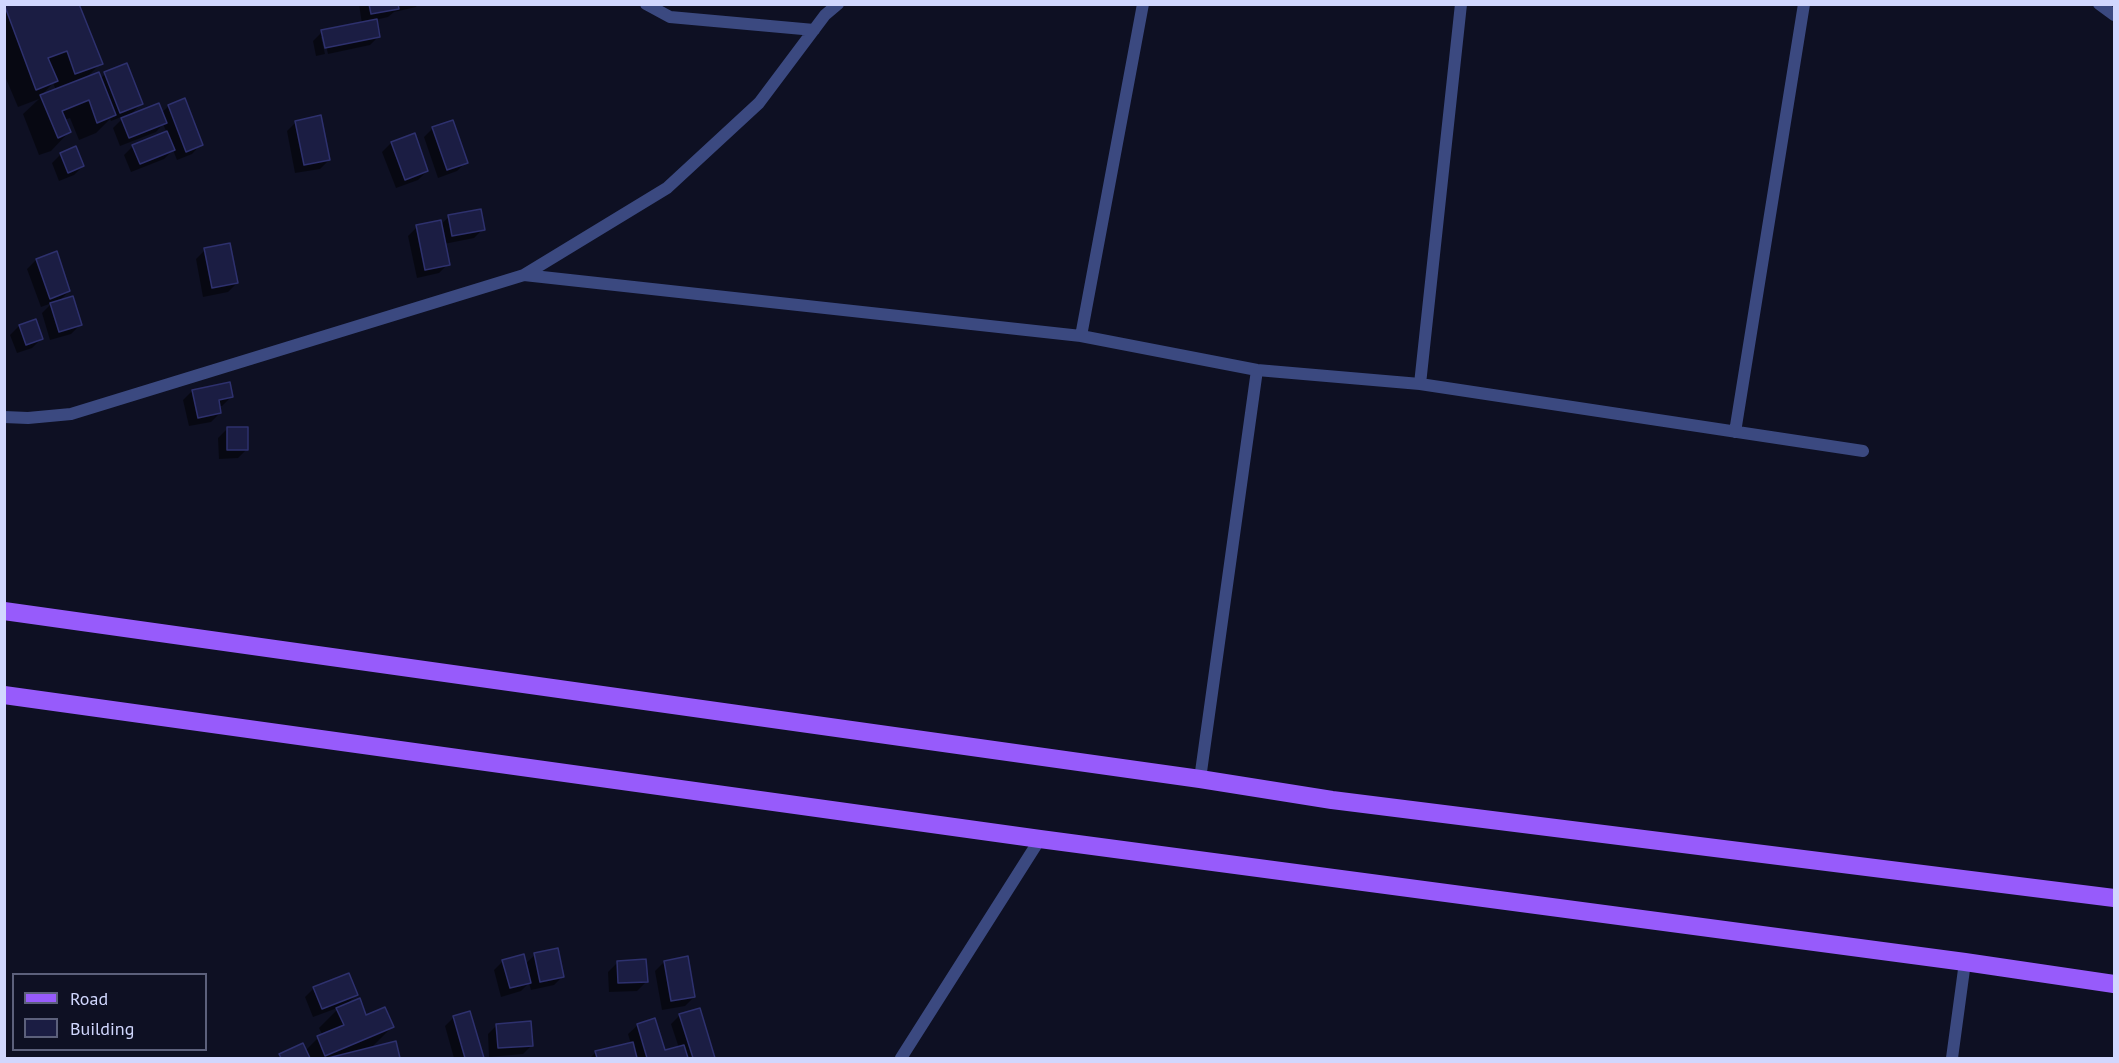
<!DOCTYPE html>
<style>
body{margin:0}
#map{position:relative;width:2119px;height:1063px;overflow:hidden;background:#0e1023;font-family:"PT Sans",sans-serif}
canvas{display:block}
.frame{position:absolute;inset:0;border:6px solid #d1d7fe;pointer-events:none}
.legend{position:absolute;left:12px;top:973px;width:195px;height:78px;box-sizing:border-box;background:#0e1023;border:2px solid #5c607b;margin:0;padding:8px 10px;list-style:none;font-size:18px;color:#d1d7fe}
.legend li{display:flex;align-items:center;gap:12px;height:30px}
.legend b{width:30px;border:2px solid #5c607b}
</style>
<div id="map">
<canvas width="2119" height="1063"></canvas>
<div class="frame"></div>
<ul class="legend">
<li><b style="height:8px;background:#975bfb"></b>Road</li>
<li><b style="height:16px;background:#1b1d43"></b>Building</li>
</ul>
</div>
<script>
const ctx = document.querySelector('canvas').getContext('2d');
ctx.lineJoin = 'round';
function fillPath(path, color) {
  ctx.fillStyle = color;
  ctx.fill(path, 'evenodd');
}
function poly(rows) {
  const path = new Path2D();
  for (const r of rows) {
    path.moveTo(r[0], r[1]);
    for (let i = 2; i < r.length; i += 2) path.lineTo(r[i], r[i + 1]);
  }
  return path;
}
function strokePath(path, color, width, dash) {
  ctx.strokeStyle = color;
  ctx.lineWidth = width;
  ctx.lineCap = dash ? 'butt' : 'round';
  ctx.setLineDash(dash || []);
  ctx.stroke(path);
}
const shadow = poly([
 [4,4,101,63,85,79,100,79,105,74,126,65,141,104,128,117,161,113,169,106,201,144,192,154,177,160,173,150,164,159,131,172,124,155,133,146,167,133,163,124,156,132,120,146,113,128,126,115,111,121,110,119,96,133,79,140,70,118,64,120,69,132,51,151,39,155,23,114,39,99,18,107,4,74],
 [53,83,56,90,40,97],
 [359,4,418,4,416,7,394,12,388,17,375,20,379,36,370,45,328,54,324,37,321,37,325,54,316,56,313,41,322,32,362,24],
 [296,122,329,160,320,169,295,173,287,131],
 [433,128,466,162,457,171,438,178,424,137],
 [391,143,427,171,418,180,396,188,382,152],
 [61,154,83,166,74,175,59,181,52,163],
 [449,217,483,229,474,238,444,244,448,264,439,273,417,278,408,236,417,227,440,225],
 [205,250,237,283,228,292,203,297,196,259],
 [36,260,69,291,58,302,80,325,71,334,50,340,42,313,52,303,41,307,27,269],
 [35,321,41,339,32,348,17,353,10,335,19,326],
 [229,384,231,397,222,406,219,406,220,413,211,422,189,426,183,400,192,391],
 [227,429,247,449,238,458,219,459,218,438],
 [535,955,563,976,554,985,531,990,529,983,521,991,501,997,494,970,503,961,525,964],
 [664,962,694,997,685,1006,662,1010,655,971],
 [617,963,646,982,637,991,609,992,608,972],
 [314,988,356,995,345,1006,365,1017,392,1027,370,1049,394,1043,399,1058,276,1058,302,1045,305,1051,322,1034,319,1028,340,1007,313,1017,305,997],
 [469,1013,482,1058,454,1058,445,1026,454,1017],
 [680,1015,714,1057,712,1058,590,1058,596,1052,631,1044,628,1034,638,1025,664,1052,679,1048,671,1024],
 [497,1025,532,1045,523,1054,489,1057,488,1034]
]);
const building = poly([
 [4,4,79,4,103,64,75,74,67,51,48,58,58,81,36,90,4,4],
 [369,4,398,4,399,9,371,14,369,4],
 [377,19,380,37,325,48,321,30,377,19],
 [127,63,143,104,120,113,104,72,127,63],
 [99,72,116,115,97,123,89,100,62,111,71,132,58,138,40,95,99,72],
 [185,98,203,145,186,152,168,105,185,98],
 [159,103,167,123,129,138,121,118,159,103],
 [321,115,330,160,304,165,295,121,321,115],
 [453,120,468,163,447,170,432,127,453,120],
 [167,131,175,150,140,164,132,145,167,131],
 [415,133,428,171,405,180,391,142,415,133],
 [76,146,84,166,68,173,60,153,76,146],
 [481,209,485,230,452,236,448,215,481,209],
 [441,220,450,265,425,270,416,225,441,220],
 [230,243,238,283,212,288,204,248,230,243],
 [57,251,70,291,50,299,36,259,57,251],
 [73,296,82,325,59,332,50,303,73,296],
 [36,319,43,339,26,345,19,325,36,319],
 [230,382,233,397,219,400,221,413,198,418,192,390,230,382],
 [227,427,248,427,248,450,227,450,227,427],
 [558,948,564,977,540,982,534,953,558,948],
 [524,954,531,983,510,988,502,960,524,954],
 [688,956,695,997,671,1001,664,961,688,956],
 [646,959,648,982,618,983,617,961,646,959],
 [349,973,358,995,322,1009,313,987,349,973],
 [360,998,366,1015,385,1007,394,1027,325,1056,317,1036,344,1025,336,1008,360,998],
 [700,1008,715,1058,693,1058,679,1014,700,1008],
 [470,1011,484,1058,465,1058,453,1016,470,1011],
 [655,1018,665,1050,684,1045,688,1058,647,1058,637,1024,655,1018],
 [531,1021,533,1046,498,1048,496,1024,531,1021],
 [396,1041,400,1058,328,1058,396,1041],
 [633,1042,637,1058,597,1058,595,1051,633,1042],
 [303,1043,310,1058,281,1058,279,1054,303,1043]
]);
const service = poly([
 [1952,1058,1965,962]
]);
const minor = poly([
 [646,4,670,17,814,30],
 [2099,4,2114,15],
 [524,275,1081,336,1257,370,1420,384,1863,451],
 [1081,336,1143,4],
 [1420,384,1461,4],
 [4,417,28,418,71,414,524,275,667,188,759,103,825,15,838,4],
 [1735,432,1804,4],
 [1200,779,1257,370],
 [901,1058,1040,839]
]);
const primary = poly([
 [4,611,1200,779,1332,800,2114,898],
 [4,695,1040,839,1965,962,2114,984]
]);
fillPath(shadow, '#0007');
fillPath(building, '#1b1d43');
strokePath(building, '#2e316e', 1.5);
strokePath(service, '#3b4980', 12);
strokePath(minor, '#3b4980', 12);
strokePath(primary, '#975bfb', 18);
</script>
